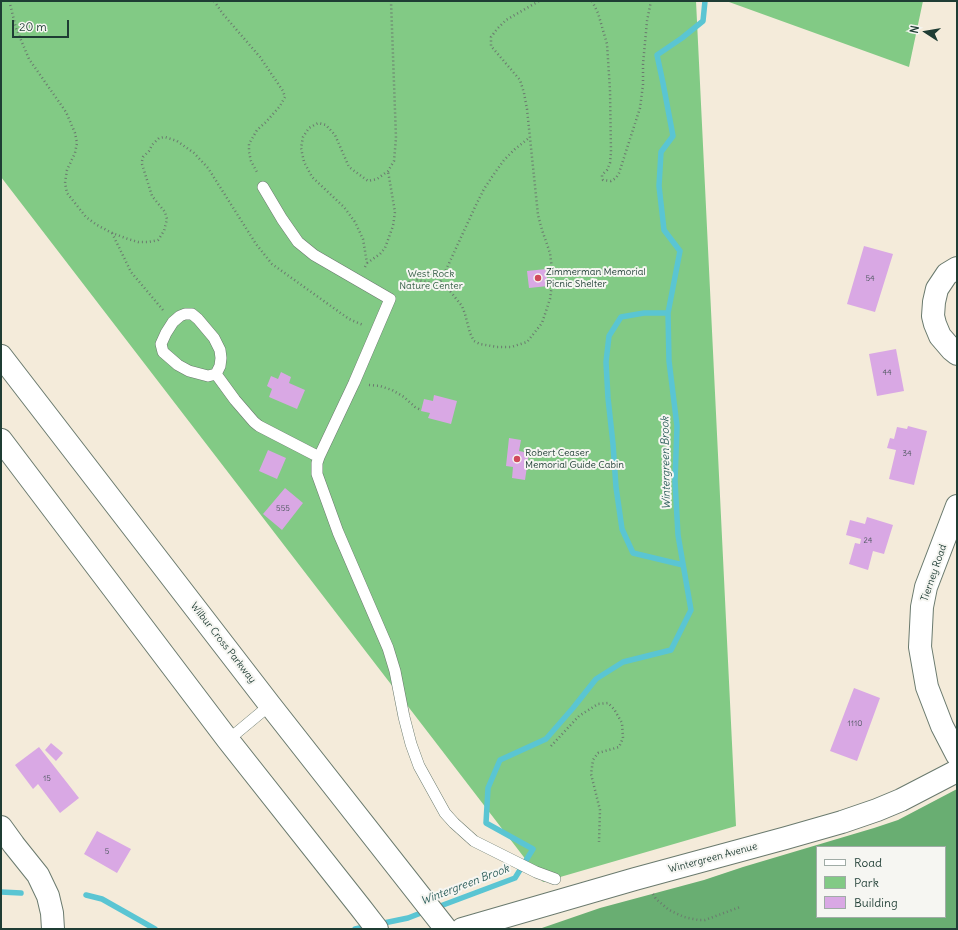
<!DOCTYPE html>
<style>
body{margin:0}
#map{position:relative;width:958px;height:930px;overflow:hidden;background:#f4ebda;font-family:Delius,sans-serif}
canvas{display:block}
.frame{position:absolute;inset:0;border:2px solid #1f3d34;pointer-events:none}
.legend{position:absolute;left:816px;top:846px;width:130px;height:72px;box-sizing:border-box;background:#f6f6f2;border:1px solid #a0aca6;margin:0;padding:5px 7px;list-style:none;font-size:12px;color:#1f3d34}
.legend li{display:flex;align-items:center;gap:8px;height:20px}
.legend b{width:20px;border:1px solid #a0aca6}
.north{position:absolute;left:906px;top:12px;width:40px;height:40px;-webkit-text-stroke:3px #f6f6f2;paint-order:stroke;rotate:282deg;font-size:11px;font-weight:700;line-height:16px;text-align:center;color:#1f3d34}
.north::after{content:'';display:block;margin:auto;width:14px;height:18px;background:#1f3d34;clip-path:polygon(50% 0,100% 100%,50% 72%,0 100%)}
.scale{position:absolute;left:12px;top:20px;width:57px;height:18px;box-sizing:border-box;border:2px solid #1f3d34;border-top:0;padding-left:5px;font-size:12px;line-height:14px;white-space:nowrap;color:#1f3d34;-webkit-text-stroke:3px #f6f6f2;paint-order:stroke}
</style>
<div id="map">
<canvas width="958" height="930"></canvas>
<div class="frame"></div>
<ul class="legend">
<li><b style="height:5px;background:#fff"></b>Road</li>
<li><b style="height:11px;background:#82ca85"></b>Park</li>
<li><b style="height:11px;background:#d9a8e4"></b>Building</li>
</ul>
<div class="north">N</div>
<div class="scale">20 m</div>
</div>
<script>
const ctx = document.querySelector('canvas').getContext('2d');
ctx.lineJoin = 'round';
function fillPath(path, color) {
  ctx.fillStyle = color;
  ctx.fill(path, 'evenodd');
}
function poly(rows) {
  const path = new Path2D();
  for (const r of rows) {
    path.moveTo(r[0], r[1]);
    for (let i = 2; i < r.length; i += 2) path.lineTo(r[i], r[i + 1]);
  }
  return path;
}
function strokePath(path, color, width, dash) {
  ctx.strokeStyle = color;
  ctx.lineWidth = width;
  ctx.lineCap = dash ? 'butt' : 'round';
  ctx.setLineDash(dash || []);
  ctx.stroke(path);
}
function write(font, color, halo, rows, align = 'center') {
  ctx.font = font + ' Delius,sans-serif';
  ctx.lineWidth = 4;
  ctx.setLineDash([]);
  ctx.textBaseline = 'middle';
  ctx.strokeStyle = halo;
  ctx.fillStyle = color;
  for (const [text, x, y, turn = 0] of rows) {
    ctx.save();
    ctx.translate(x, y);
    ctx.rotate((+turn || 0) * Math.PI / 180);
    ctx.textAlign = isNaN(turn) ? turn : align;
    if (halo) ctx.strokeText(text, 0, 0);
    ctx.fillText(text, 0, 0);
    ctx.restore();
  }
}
const green = poly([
 [1,1,696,1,736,826,543,882,1,177],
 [723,1,923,1,909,67,729,2]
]);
const forest = poly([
 [957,789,957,929,539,929,600,908,704,880,743,867,874,828,898,820],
 [817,847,945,847,945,917,817,917]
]);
const stream = poly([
 [668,313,644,313,621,317,609,336,606,362,608,398,613,444,616,487,622,529,633,553,683,565],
 [1,892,21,893],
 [86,895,102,899,155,929],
 [435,908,515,878,533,849,486,823,488,788,500,760,546,739,573,708,596,679,623,662,671,650,691,610,678,535,675,481,677,426,669,361,668,313,680,251,664,230,659,186,661,152,673,136,663,83,657,55,682,38,703,21,705,1],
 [379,924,408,918,426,911],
 [355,929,369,926]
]);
const building = poly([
 [864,246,893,254,875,312,847,304],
 [546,269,548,286,529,288,527,271],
 [896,349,904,391,877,396,869,354],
 [281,372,291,377,289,383,305,390,297,409,269,397,272,389,267,386,271,376,278,379],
 [434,395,457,401,451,424,428,418,430,413,421,411,424,399,433,401],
 [908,426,927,431,914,485,889,479,896,450,887,448,890,438,894,439,897,427,907,429],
 [509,438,521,440,519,451,529,453,525,480,512,478,513,467,506,466],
 [268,450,286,458,277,479,259,471],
 [285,488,303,503,282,530,263,514],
 [867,517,893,525,884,554,873,551,868,570,849,564,855,543,860,544,861,539,846,535,850,520,865,524],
 [854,688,880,698,857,761,830,751],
 [51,743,63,753,56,761,45,750],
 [39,747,79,798,60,813,38,784,33,789,15,765],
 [97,831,131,849,117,873,84,854]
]);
const path = poly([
 [10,1,10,4,16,28,29,59,66,112,75,133,77,143,75,153,67,170,65,183,67,193,86,217,97,225,112,233,128,239,138,242,149,242,158,240,164,231,167,219,165,212,152,196,142,164,142,161,143,157,149,151,152,145,159,138,165,137,177,141,194,153,208,168,256,244,272,264,349,319,363,325],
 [214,1,223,14,260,57,283,91,285,97,280,106,266,122,257,130,249,144,249,152,251,161,258,174],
 [592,1,598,13,607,44,610,90,611,152,610,163,607,170,602,175,602,178,603,180,611,181,616,178,619,173,640,108,643,85,643,64,647,21,651,1],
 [112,233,131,272,163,310],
 [367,263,380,254,385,248,393,226,395,212,388,171],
 [365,267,367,263,363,239,355,222,344,207,312,177,304,162,301,148,303,137,309,128,318,123,326,125,335,135,349,167,368,181,377,179,388,171,394,161,396,138,391,1],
 [439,285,475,207,484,189,494,174,504,160,515,149,529,138],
 [399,289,409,282,417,280,433,283,443,287,450,291,462,306,465,314,470,333,474,341,480,344,497,347,511,347,527,342,535,332,542,323,550,299,552,284,552,269,550,253,542,230,538,215,527,109,524,93,520,80,491,46,491,37,497,29,506,20,539,1],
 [369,385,380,386,392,390,404,397,415,407,421,410],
 [551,746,579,716,598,704,608,703,614,709,622,723,623,738,619,747,598,753,593,760,591,774,600,810,599,842],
 [653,894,656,899,669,910,684,917,698,920,705,920,740,907]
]);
const lane = poly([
 [263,187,282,219,298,242,314,255,390,299,354,383,319,457,317,463,317,474,338,532,388,648,395,671,404,717,411,744,419,766,445,813,454,823,474,841,536,872,555,879],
 [216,374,208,376,189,371,178,365,163,352,161,344,166,333,173,322,180,316,185,314,192,314,198,319,214,338,220,350,221,358,220,366,216,374,235,400,254,422,259,426,319,457],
 [228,740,270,705]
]);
const street = poly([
 [957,268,947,274,937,289,934,302,933,316,935,324,940,336,952,350,957,354],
 [957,506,926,587,922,607,920,647,927,687,942,726,957,755],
 [1,827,14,845,38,875,48,896,52,913,53,929],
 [462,929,635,879,786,838,842,822,877,810,901,800,957,771]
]);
const highway = poly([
 [1,356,270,705,446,929],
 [1,440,228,740,360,907,377,929]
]);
const markers = [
 [538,278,4,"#d1495b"],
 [517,459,4,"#d1495b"]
];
const numberNames = [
 ["54",870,279],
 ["44",887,373],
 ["34",907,454],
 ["555",283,509],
 ["24",868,541],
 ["1110",855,724],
 ["15",47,779],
 ["5",107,852]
];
const poiNames = [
 ["Zimmerman Memorial",546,272],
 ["Picnic Shelter",546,284],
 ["Robert Ceaser",525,453],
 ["Memorial Guide Cabin",525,465]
];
const parkNames = [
 ["West Rock",431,274],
 ["Nature Center",431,286]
];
const streetNames = [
 ["Tierney Road",934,573,-71],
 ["Wilbur Cross Parkway",223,643,52],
 ["Wintergreen Avenue",713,858,-15]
];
const waterNames = [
 ["Wintergreen Brook",666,463,-91],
 ["Wintergreen Brook",465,885,-21]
];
fillPath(green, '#82ca85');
fillPath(forest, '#69ae72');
strokePath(stream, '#5ac5d3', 5.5);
fillPath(building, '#d9a8e4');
strokePath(lane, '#6a7a6e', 12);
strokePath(street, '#6a7a6e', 24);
strokePath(highway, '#6a7a6e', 24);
strokePath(path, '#6a7a6e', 2.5, [1, 3]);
strokePath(lane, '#fff', 11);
strokePath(street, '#fff', 22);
strokePath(highway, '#fff', 22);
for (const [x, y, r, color] of markers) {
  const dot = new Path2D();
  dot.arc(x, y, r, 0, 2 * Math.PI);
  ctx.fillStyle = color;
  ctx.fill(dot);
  strokePath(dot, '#f6f6f2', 1.5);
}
write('8px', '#4e5860', null, numberNames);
write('10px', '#1f3d34', '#f6f6f2', poiNames, 'left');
write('10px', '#386048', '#f6f6f2', parkNames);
write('10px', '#1f3d34', '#f6f6f2', streetNames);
write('italic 11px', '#2e5f5c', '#f6f6f2', waterNames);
</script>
